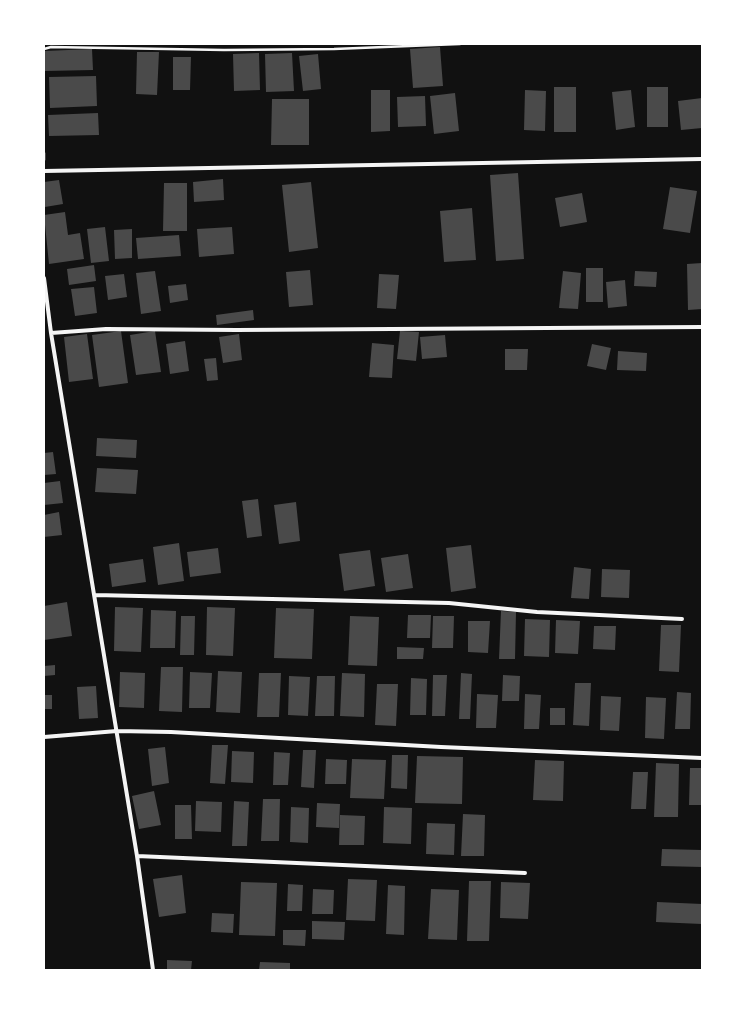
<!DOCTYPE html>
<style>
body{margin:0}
#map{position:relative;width:746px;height:1014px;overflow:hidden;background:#111;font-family:Poppins,sans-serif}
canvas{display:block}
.frame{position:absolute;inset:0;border:45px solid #fff;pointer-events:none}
</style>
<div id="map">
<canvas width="746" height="1014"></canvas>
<div class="frame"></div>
</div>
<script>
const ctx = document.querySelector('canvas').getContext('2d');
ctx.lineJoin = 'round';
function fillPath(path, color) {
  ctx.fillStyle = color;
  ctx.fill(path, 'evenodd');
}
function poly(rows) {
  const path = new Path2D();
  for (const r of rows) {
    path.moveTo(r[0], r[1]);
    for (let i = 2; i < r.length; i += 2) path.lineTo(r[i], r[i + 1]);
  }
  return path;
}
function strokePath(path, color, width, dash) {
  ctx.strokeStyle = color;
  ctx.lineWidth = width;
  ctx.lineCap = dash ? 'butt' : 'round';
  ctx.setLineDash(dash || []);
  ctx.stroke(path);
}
const building = poly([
 [440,47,443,86,413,88,410,49],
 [92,49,93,70,45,71,44,51],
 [137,52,159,52,157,95,136,94],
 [259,53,260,90,234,91,233,54],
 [292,53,294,91,266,92,265,54],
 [318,54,321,89,303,91,299,56],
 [173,57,191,57,190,90,173,90],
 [96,76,97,106,50,108,49,77],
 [554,87,576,87,576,132,554,132],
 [647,87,668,87,668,127,647,127],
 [371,90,390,90,390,131,371,132],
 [525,90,546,91,545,131,524,130],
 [631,90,635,127,616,130,612,92],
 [455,93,459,131,434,134,430,96],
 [425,96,426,126,398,127,397,97],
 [702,98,702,128,681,130,678,101],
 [272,99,309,99,309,145,271,145],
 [98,113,99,135,49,136,48,115],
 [518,173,524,259,496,261,490,175],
 [223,179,224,200,194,202,193,182],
 [59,180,63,204,45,207,44,182],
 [311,182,318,248,289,252,282,185],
 [164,183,187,183,187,231,163,231],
 [670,187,697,191,690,233,663,229],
 [582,193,587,222,560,227,555,198],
 [472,208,476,260,444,262,440,211],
 [65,212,68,235,80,233,84,259,49,264,44,215],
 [105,227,109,261,91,263,87,229],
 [232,227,234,254,199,257,197,229],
 [132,229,132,258,115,259,114,230],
 [179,235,181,256,138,259,136,238],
 [702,263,702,309,688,310,687,264],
 [94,265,96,281,69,285,67,269],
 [586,268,603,268,603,302,586,302],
 [310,270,313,305,289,307,286,272],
 [155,271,161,311,141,314,136,273],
 [563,271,581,273,578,309,559,308],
 [635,271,657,272,656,287,634,286],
 [124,274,127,297,108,300,105,276],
 [379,274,399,275,396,309,377,308],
 [625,280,627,306,608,308,606,282],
 [186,284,188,300,170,303,168,286],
 [94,287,97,313,75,316,71,289],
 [253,310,254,320,217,325,216,315],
 [121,331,128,383,99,387,92,335],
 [155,331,161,372,136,375,130,335],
 [400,331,419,332,416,361,397,359],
 [87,334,93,379,69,382,64,337],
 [239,334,242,360,223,363,219,337],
 [445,335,447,357,422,359,420,337],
 [185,341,189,371,170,374,166,344],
 [372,343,394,345,392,378,369,377],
 [592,344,611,348,606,370,587,366],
 [505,349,528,349,527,370,505,370],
 [618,351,647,353,646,371,617,370],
 [216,358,218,380,207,381,204,359],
 [97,438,137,440,136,458,96,456],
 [53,452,56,474,44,475,44,453],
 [97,468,138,470,136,494,95,492],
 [60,481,63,503,44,505,44,483],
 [258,499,262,536,247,538,242,501],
 [296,502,300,541,279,544,274,505],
 [59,512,62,535,44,537,44,515],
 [179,543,184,581,158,585,153,547],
 [471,545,476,588,451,592,446,548],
 [218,548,221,573,190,577,187,552],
 [370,550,375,586,344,591,339,554],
 [408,554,413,588,386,592,381,558],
 [143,559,146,582,112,587,109,564],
 [574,567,591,569,589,599,571,598],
 [602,569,630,570,629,598,601,597],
 [67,602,72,636,44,640,44,606],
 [115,607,143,608,141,652,114,651],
 [207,607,235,608,233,656,206,655],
 [276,608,314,609,312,659,274,658],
 [151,610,176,611,175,648,150,648],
 [501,611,516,612,515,659,499,659],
 [408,615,431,615,430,638,407,638],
 [181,616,195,616,194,655,180,655],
 [350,616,379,617,377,666,348,665],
 [433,616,454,616,453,648,432,648],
 [525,619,550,620,549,657,524,656],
 [556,620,580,621,578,654,555,653],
 [468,621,490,621,488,653,468,652],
 [661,625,681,625,679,672,659,671],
 [594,626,616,626,615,650,593,649],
 [397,647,424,648,423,659,397,659],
 [55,665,55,675,44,676,44,666],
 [161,667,183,667,182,712,159,711],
 [218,671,242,672,240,713,216,712],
 [120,672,145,673,144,708,119,707],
 [190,672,212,673,210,708,189,708],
 [259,673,281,673,279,717,257,717],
 [342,673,365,674,364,717,340,716],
 [461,673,472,674,470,719,459,719],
 [433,675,447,675,445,716,432,716],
 [503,675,520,676,519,701,502,701],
 [289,676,310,677,308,716,288,715],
 [317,676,335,676,334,716,315,716],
 [411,678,427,679,426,715,410,715],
 [575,683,591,683,589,726,573,725],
 [377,684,398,684,396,726,375,725],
 [96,686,98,718,79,719,77,687],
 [677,692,691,693,690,729,675,729],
 [477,694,498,695,496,728,476,728],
 [525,694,541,695,539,729,524,729],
 [44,695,52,695,52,709,44,709],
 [601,696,621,697,619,731,600,730],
 [646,697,666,698,664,739,645,738],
 [550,708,565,708,565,725,550,725],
 [212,745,228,745,225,784,210,783],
 [165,747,169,783,152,786,148,749],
 [303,750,316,750,314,788,301,787],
 [232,751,254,752,253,783,231,782],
 [274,752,290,753,288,785,273,785],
 [392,755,408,755,407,789,391,788],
 [417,756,463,757,462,804,415,803],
 [326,759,347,760,346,784,325,784],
 [352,759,386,760,384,799,350,798],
 [535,760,564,761,563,801,533,800],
 [656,763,679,764,678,817,654,817],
 [690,768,702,768,702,805,689,805],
 [633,772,648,772,646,809,631,809],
 [154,791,161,825,139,829,132,796],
 [263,799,280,799,279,841,261,841],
 [196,801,222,802,221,832,195,831],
 [234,801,249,802,247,846,232,846],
 [317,803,340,804,339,828,316,827],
 [175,805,191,805,192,839,175,839],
 [291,807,309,808,308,843,290,842],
 [384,807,412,808,411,844,383,843],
 [463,814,485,815,484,856,461,856],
 [340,815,365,816,364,845,339,845],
 [427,823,455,824,454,855,426,854],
 [662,849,702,850,702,867,661,866],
 [182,875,186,913,159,917,153,879],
 [348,879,377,880,375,921,346,920],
 [469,881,491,881,489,941,467,941],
 [241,882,277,883,275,936,239,935],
 [501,882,530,883,528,919,500,918],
 [288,884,303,885,302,911,287,911],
 [388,885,405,886,404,935,386,934],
 [313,889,334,890,333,914,312,914],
 [431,889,459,890,457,940,428,939],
 [657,902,702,904,702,924,656,922],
 [212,913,234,914,233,933,211,932],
 [312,921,345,922,344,940,312,939],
 [283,930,306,930,305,946,283,945],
 [167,960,192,961,191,970,167,970],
 [260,962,290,963,290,970,259,970]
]);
const path = poly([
 [44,49,51,47,224,50,334,49,460,44],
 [44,153,44,160]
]);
const minor = poly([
 [44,171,702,159],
 [44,278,51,333,137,856,153,970],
 [51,333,106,329,237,330,702,327],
 [95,595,449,603,537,612,682,619],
 [44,737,117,731,171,732,441,747,702,758],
 [137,856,525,873]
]);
fillPath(building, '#4a4a4a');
strokePath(path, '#f5f5f5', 2.5);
strokePath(minor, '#f5f5f5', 4);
</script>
